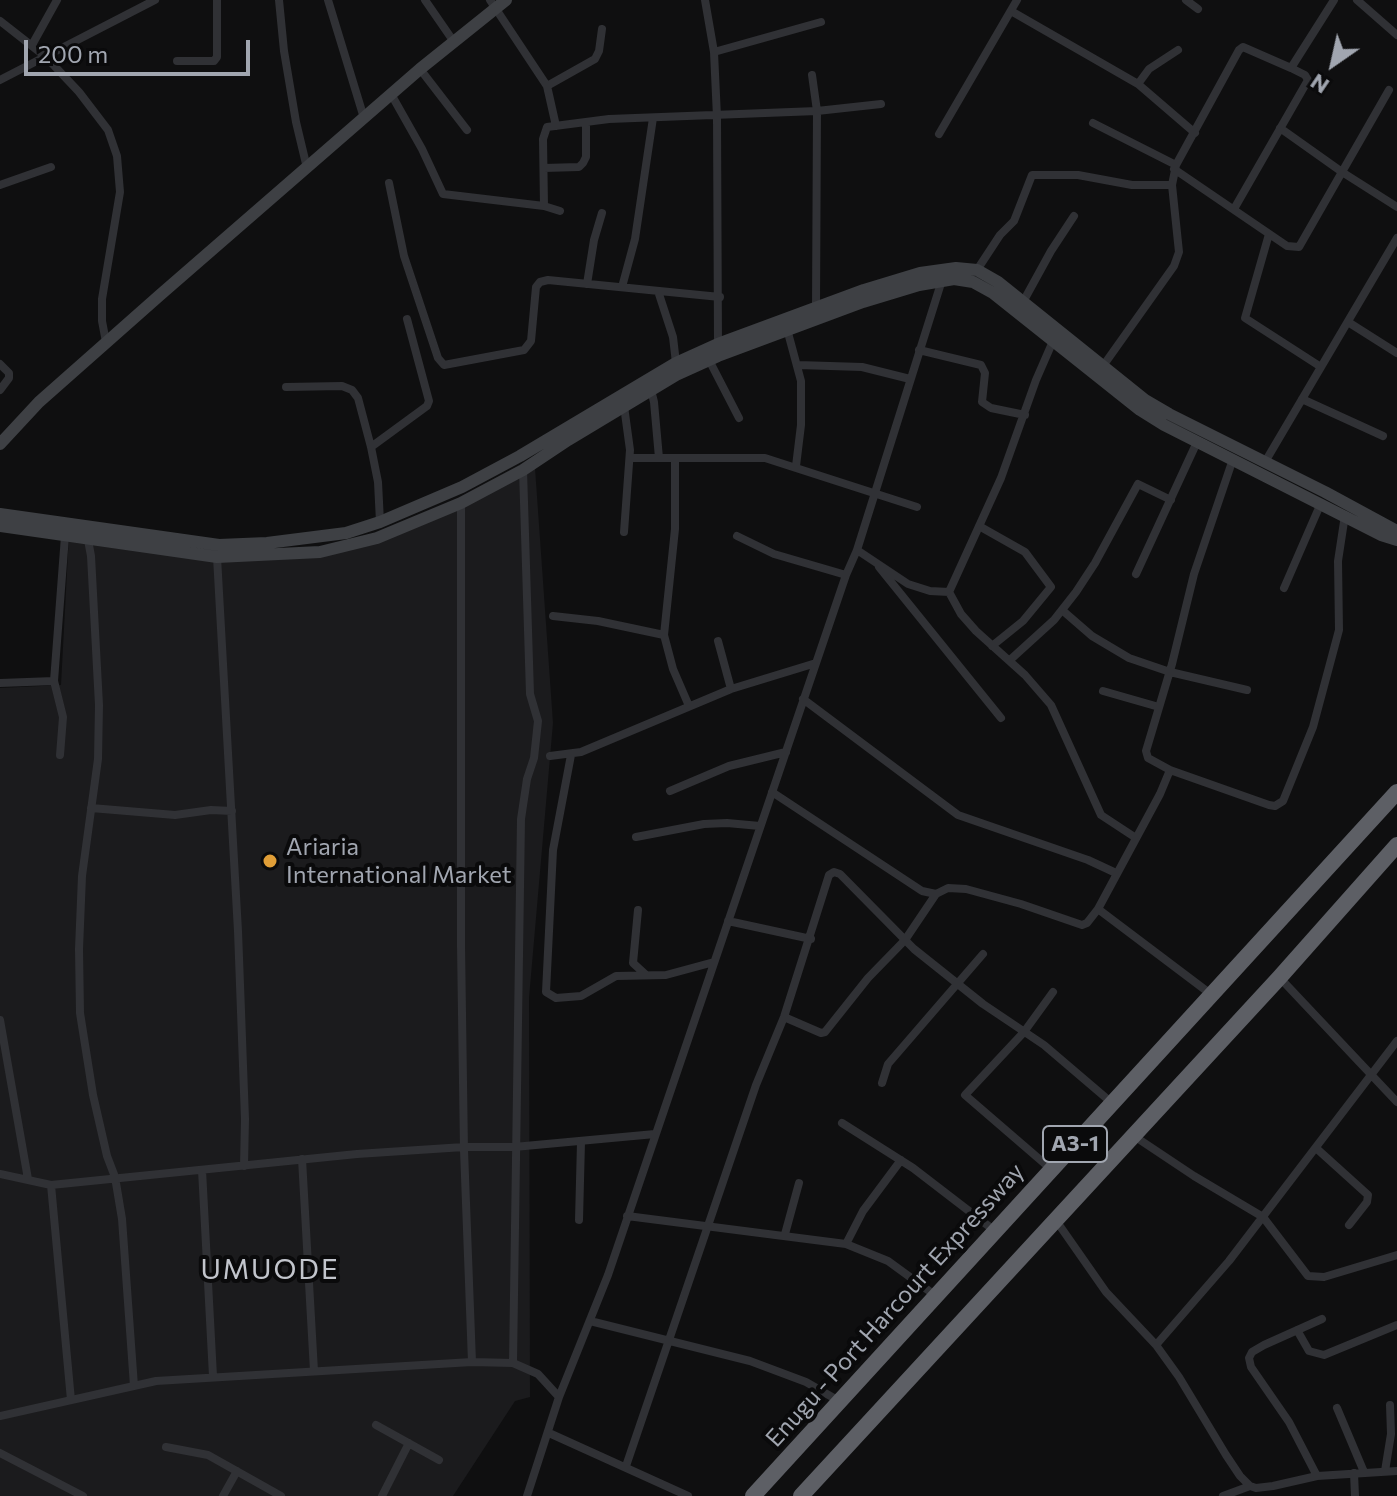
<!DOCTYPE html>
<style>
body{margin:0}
#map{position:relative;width:1397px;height:1496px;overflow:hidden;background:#0f0f10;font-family:Commissioner,sans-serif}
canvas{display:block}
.north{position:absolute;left:1293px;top:24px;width:80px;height:80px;-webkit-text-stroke:6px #0a0a0b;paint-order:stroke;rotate:214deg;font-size:22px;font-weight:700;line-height:32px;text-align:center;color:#a1a6b0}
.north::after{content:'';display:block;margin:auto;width:28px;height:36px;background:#a1a6b0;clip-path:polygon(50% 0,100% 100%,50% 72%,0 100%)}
.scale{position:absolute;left:24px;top:40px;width:226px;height:36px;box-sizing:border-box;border:4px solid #a1a6b0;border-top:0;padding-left:10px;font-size:24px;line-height:28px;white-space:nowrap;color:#a1a6b0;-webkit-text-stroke:6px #0a0a0b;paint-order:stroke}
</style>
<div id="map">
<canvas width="1397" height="1496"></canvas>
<div class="north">N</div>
<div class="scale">200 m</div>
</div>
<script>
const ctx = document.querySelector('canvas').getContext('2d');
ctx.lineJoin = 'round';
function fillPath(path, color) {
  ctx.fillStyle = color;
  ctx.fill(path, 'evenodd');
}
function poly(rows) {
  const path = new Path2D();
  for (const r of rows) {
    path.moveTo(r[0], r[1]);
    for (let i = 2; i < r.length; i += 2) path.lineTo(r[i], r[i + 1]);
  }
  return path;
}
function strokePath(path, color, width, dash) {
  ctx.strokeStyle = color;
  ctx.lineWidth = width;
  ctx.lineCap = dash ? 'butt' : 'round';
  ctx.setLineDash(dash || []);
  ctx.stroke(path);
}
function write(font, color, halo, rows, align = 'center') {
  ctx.font = font + ' Commissioner,sans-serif';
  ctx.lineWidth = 8;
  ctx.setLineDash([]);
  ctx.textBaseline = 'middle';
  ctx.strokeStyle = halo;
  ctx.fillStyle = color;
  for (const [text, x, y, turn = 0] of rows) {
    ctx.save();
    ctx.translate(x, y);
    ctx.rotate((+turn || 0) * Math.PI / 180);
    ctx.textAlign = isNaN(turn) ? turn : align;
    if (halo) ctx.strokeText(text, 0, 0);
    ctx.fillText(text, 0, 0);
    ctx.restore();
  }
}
const built = poly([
 [535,468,553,723,529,998,530,1397,515,1401,453,1496,0,1496,0,688,61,685,69,534,256,554,351,549]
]);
const street = poly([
 [279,0,284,51,296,122,307,168],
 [328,0,364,118],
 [425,0,454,42],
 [490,0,547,86,556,126],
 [705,0,714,52,717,117,718,344],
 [1186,0,1198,9],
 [1357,0,1397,35],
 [1011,11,1138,84,1195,133],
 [0,21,46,57,79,92,108,130,117,156,120,192,102,299,102,321,106,342],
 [32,45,57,0],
 [714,52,821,22],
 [177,61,214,61,217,57,217,0],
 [1291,68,1334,0],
 [420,69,467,130],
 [812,75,817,111,816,307],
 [0,80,155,0],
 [1138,84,1149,69,1178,50],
 [547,86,595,59,599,51,602,29],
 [391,94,422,149,443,194,544,206,560,211],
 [1093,123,1176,165],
 [1280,128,1342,172,1397,207],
 [939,134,1017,0],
 [544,168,579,167,583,163,586,157,586,122],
 [1174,169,1287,246,1299,247,1389,90],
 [389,183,404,256,438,358,444,365,524,350,531,341,536,287,540,282,548,280,720,297],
 [0,185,51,167],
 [544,206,543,139,547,127,609,119,817,111,881,104],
 [1269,234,1245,318,1321,367],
 [977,270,1000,235,1014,221,1032,175,1078,175,1132,185,1172,185],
 [587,284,594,240,602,213],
 [622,287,635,239,653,118],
 [658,291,673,337,676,363],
 [1023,302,1051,251,1074,216],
 [1348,322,1397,353],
 [787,329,801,381,801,425,796,466],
 [1053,341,1036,380,1001,478,949,592,961,614,976,631,1025,675,1051,705,1101,815,1136,838],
 [919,350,981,365,985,373,982,402,991,408,1025,415],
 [709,360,739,418],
 [0,364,9,373,9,378,0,390],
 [798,365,862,367,910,379],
 [1103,366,1174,266,1179,252,1172,185,1176,165,1239,50,1243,47,1291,68,1305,75,1308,80,1234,209],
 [286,387,342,386,352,390,358,398,371,447,378,482,380,522],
 [646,393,652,394,654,402,659,458],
 [1302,399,1383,436],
 [371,447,427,406,429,401,407,319],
 [630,458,765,458,917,507],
 [675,458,675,529,664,635,673,669,689,706],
 [1233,459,1194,574,1172,664,1146,751,1148,758,1170,770,1269,805,1275,806,1283,801,1313,727,1339,630,1338,561,1345,515],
 [1265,462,1397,238],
 [461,503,461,945,464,1150,472,1362],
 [979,526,1025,552,1051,587,1023,621,992,646],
 [624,532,630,450,624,406],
 [737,536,774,554,846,575],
 [88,540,91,556,99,705,98,759,82,876,79,949,80,1013,93,1095,107,1156,115,1177,122,1219,134,1386],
 [857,550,908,584,930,591,949,592],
 [217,557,238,931,245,1119,244,1166],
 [879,567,1001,718],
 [1136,574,1197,442],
 [1284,588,1321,503],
 [1062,610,1092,636,1129,658,1170,672,1247,690],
 [553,616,598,621,664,635],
 [718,641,731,689],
 [1010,660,1054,620,1076,592,1095,563,1138,484,1171,500],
 [0,683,54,681],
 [1103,691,1159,707],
 [803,699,958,815,1088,860,1116,873],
 [60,755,63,717,54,681,65,536],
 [571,755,553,850,546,992,556,998,581,996,616,976,666,975,714,962],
 [550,756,581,752,731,689,816,663],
 [670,791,729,766,786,752],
 [772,792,922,891,936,894],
 [91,808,175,815,211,810,232,811],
 [636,837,704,824,727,823,760,826],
 [1098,909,1212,995],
 [638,910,633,963,645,974],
 [728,921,811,939],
 [1280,978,1397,1102],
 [784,1017,821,1033,825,1032,868,978,905,940,936,894,948,888,966,889,1021,904,1082,925,1087,923,1098,909,1160,794,1170,770],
 [0,1020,28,1179],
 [882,1083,888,1064,983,954],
 [842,1123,913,1168,995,1231],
 [1134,1136,1194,1176,1263,1217,1308,1276,1324,1277,1397,1255],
 [1316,1148,1368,1195,1367,1202,1349,1225],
 [302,1159,314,1371],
 [202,1170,213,1376],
 [1052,1170,965,1095,1024,1032,1053,992],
 [0,1174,51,1185,357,1154,464,1147,514,1147,655,1134],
 [51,1185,71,1400],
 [627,1216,846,1244,888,1261,936,1296],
 [1055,1219,1106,1292,1156,1345,1179,1377,1226,1455,1240,1476,1250,1486],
 [579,1220,581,1142],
 [785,1234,799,1183],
 [846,1244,863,1211,901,1160],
 [590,1321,750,1361,806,1382,839,1401],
 [1297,1330,1309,1351,1324,1355,1397,1325],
 [1156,1345,1229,1261,1397,1041],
 [513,1363,521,819,527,779,534,758,538,721,530,694,523,470],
 [559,1397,608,1275,846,575,857,550,942,280],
 [1337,1408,1364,1472],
 [0,1416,156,1381,472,1362,513,1363,538,1374,559,1397,527,1496],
 [376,1425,439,1460],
 [549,1433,688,1496],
 [166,1447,208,1455,281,1496],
 [0,1453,83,1496],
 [626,1466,756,1085,784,1017,829,875,834,872,840,874,914,949,983,1004,1044,1045,1112,1103],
 [1385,1471,1391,1434,1390,1405],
 [1354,1473,1355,1496],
 [1317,1476,1289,1422,1251,1367,1249,1358,1252,1352,1264,1345,1322,1319],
 [223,1496,237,1471],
 [382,1496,409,1443],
 [1223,1496,1250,1486,1256,1488,1273,1486,1317,1476,1397,1471]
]);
const secondary = poly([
 [0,444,39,402,160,295,420,69,506,0],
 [0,514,219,545,267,543,346,533,380,522,462,487,520,456,676,363,718,344,864,290,920,273,956,268,977,270,998,282,1145,400,1169,414,1325,492,1397,531],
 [0,526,217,557,320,552,377,538,461,503,523,470,568,440,676,375,718,356,863,302,919,285,954,279,973,282,993,293,1140,410,1164,425,1381,535,1397,540]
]);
const highway = poly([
 [753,1496,1397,792],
 [801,1496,1279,978,1397,845]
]);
const markers = [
 [270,861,8,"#e09e37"]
];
const shields = [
 [1075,1144,64]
];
const shieldNames = [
 ["A3-1",1075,1144]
];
const poiNames = [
 ["Ariaria",286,847],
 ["International Market",286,875]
];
const streetNames = [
 ["Enugu - Port Harcourt Expressway",895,1305,-48]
];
const quarterNames = [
 ["UMUODE",270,1270]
];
fillPath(built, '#1b1b1d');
strokePath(street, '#303135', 8);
strokePath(secondary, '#3e4044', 12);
strokePath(highway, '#5d5f65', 16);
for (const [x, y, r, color] of markers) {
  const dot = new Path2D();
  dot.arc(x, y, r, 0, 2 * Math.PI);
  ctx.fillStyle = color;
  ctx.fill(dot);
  strokePath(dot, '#0a0a0b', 3);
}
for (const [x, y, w] of shields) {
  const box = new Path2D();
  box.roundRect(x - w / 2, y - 18, w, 36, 6);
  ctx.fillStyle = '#0a0a0b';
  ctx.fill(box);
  strokePath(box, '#a1a6b0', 2);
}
write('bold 22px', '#a1a6b0', null, shieldNames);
write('24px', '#a1a6b0', '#0a0a0b', poiNames, 'left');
write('24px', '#a1a6b0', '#0a0a0b', streetNames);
ctx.letterSpacing = '2px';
write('28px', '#c2c5cc', '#0a0a0b', quarterNames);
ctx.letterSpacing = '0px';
</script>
